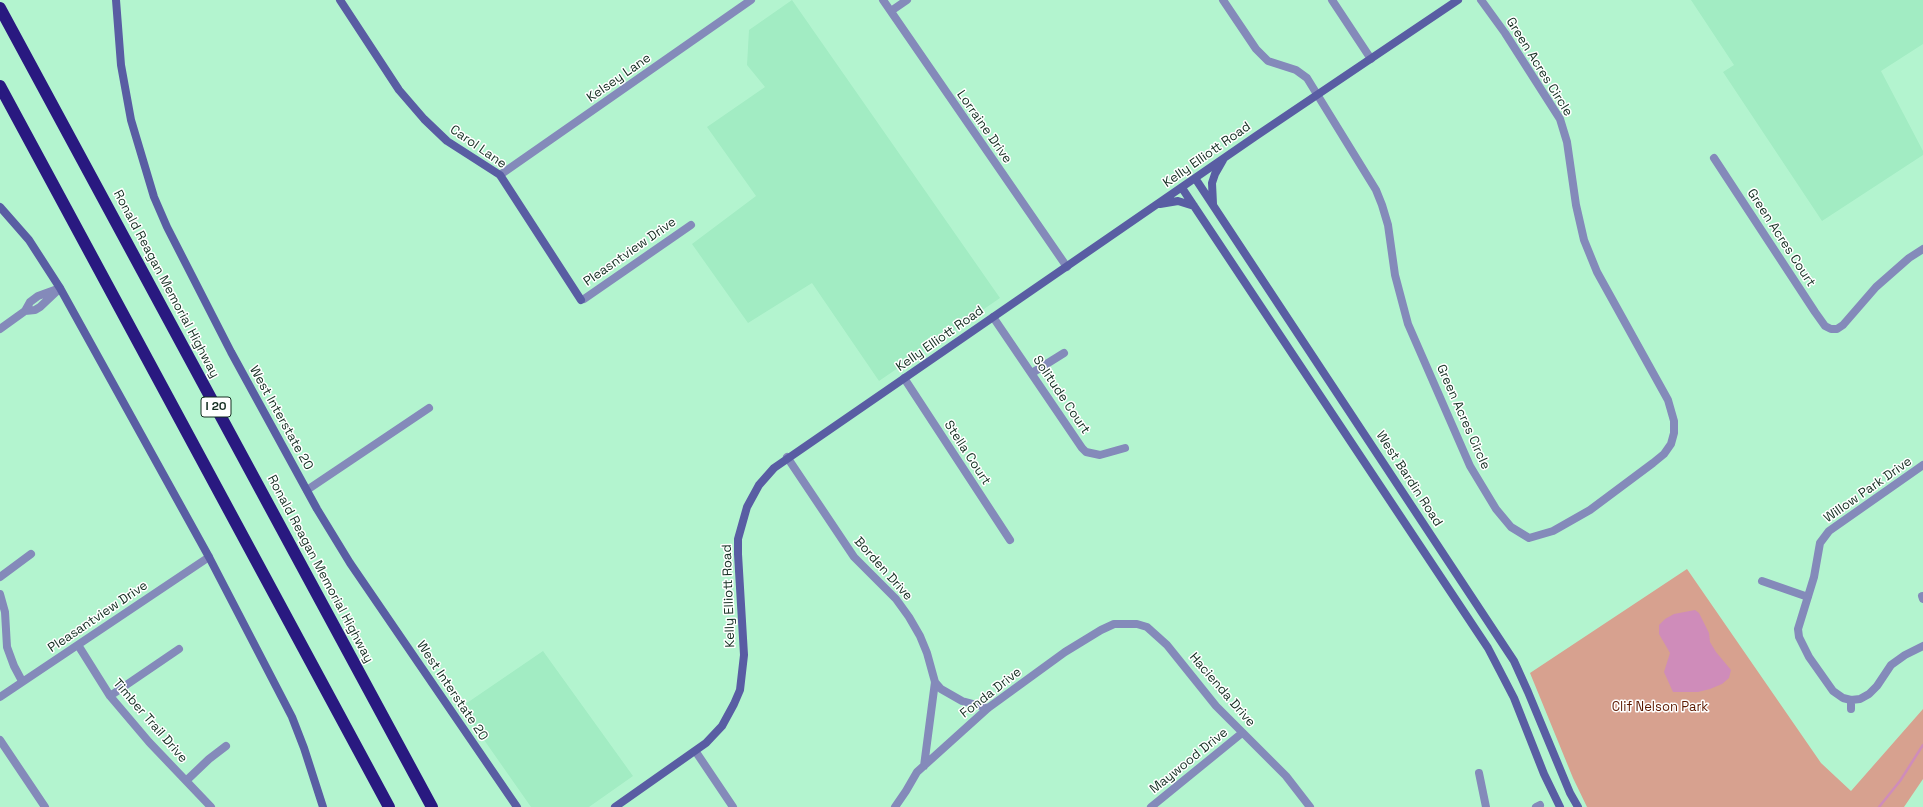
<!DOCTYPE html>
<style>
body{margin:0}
canvas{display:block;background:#b3f4cf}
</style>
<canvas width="1923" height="807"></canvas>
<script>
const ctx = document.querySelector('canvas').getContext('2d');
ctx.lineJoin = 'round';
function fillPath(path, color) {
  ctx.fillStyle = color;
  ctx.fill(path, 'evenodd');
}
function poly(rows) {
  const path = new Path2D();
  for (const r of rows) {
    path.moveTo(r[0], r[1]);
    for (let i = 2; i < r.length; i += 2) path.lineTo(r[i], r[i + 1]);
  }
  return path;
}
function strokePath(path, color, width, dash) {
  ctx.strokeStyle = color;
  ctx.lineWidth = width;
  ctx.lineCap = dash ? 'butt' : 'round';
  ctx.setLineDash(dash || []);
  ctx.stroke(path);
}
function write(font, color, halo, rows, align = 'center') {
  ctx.font = font + ' "Space Grotesk",sans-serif';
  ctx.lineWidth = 3;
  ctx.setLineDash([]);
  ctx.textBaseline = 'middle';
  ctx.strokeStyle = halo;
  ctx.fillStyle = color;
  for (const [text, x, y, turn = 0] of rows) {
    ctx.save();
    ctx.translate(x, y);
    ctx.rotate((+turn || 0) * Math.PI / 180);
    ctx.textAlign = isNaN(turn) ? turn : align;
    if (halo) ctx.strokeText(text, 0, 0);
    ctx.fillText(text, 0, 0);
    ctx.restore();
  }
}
const built = poly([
 [792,0,1000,298,879,381,812,283,748,323,692,244,756,196,707,127,765,87,747,65,749,30],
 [1691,0,1923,0,1923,44,1881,71,1923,151,1923,155,1822,221,1723,72,1734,65],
 [543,651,633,776,589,807,531,807,461,707]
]);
const green = poly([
 [1687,569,1821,763,1851,791,1923,709,1923,779,1904,807,1587,807,1573,778,1530,673]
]);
const water = poly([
 [1695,610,1699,613,1709,633,1710,642,1716,652,1731,670,1729,678,1722,684,1710,689,1698,692,1673,692,1664,672,1670,653,1659,634,1659,625,1665,619,1674,614]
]);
const stream = poly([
 [1879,807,1900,781,1923,745]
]);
const street = poly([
 [883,0,1067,267],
 [1223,0,1256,49,1268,61,1296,70,1307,78,1376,190,1382,205,1388,225,1395,275,1408,324,1470,466,1496,509,1511,527,1529,538,1553,531,1590,510,1653,463,1664,454,1671,444,1674,433,1674,421,1668,400,1597,272,1584,240,1576,205,1567,142,1560,119,1505,33,1481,0],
 [1332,0,1371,59],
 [891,11,907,0],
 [1714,158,1815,312,1825,326,1831,329,1837,329,1843,325,1876,287,1909,258,1923,249],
 [500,175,751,0],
 [584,299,691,225],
 [25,311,35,310,40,307,58,290],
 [993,317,1082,448,1086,452,1100,455,1125,448],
 [0,329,25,311,30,302,38,296,60,288],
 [1032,373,1064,353],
 [904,378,1010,540],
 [787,457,854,557,896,599,909,617,920,636,927,653,935,682,924,766],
 [1923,465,1829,531,1820,543,1814,577,1798,629,1799,637,1809,657,1833,691,1843,698,1851,700,1860,699,1869,694,1877,686,1891,665,1905,655,1923,646],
 [307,490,429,408],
 [0,577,31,554],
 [1762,581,1808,597],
 [0,594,5,612,7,647,14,666,22,681],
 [1922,596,1923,599],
 [78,645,110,696,149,742,211,807],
 [935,682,941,689,962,701,988,708],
 [110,696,179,649],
 [0,697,209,557],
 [1851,709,1851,700],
 [0,740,45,807],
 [696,752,733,807],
 [1479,773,1486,807],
 [187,780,209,759,226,746],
 [895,807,906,791,917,772,988,708,1065,652,1101,630,1114,624,1137,624,1147,627,1167,645,1216,706,1286,776,1310,807],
 [1151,807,1242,733],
 [1536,807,1540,805]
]);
const secondary = poly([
 [116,0,121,65,131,120,154,197,167,227,231,352,317,509,350,563,517,807],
 [340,0,399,90,424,119,447,141,500,175,581,300],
 [1195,178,1514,661,1528,692,1570,793,1578,807],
 [1182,188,1488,648,1514,698,1544,774,1560,807],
 [1160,204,1178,201,1194,206],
 [1213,204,1212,183,1215,174,1223,160],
 [0,207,29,240,60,288,209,557,292,717,304,748,323,807],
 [615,807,706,743,722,726,734,704,740,690,744,655,738,554,738,539,747,507,759,485,774,468,1256,136,1458,0]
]);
const highway = poly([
 [0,8,432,807],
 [0,86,389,807]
]);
const shields = [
 [216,407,30]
];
const shieldNames = [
 ["I 20",216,407]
];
const streetNames = [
 ["Green Acres Circle",1539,67,58],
 ["Kelsey Lane",619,78,-35],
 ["Lorraine Drive",984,127,55],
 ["Carol Lane",478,147,35],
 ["Kelly Elliott Road",1207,155,-35],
 ["Green Acres Court",1781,238,57],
 ["Pleasntview Drive",630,252,-35],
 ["Ronald Reagan Memorial Highway",166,284,62],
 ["Kelly Elliott Road",940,339,-35],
 ["Solitude Court",1061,395,56],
 ["Green Acres Circle",1463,417,66],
 ["West Interstate 20",281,418,61],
 ["Stella Court",967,453,57],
 ["West Bardin Road",1409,479,57],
 ["Willow Park Drive",1868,490,-35],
 ["Ronald Reagan Memorial Highway",320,569,62],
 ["Borden Drive",883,569,48],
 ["Kelly Elliott Road",729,596,-92],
 ["Pleasantview Drive",98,617,-34],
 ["Hacienda Drive",1222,690,49],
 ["West Interstate 20",452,691,56],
 ["Fonda Drive",991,693,-38],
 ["Timber Trail Drive",150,721,49],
 ["Maywood Drive",1189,761,-39]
];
const parkNames = [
 ["Clif Nelson Park",1660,707]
];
fillPath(built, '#a2ecc3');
fillPath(green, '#d7a18f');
fillPath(water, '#cf8cba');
strokePath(stream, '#cf8cba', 2.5);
strokePath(street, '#848aba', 8);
strokePath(secondary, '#595da3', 8);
strokePath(highway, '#291980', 12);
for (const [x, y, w] of shields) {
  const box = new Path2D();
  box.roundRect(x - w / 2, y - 10, w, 20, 3);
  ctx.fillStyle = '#fff';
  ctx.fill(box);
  strokePath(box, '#142e21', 1);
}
write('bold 12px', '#142e21', null, shieldNames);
write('13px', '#142e21', '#fff', streetNames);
write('13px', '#5c1900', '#fff', parkNames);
</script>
